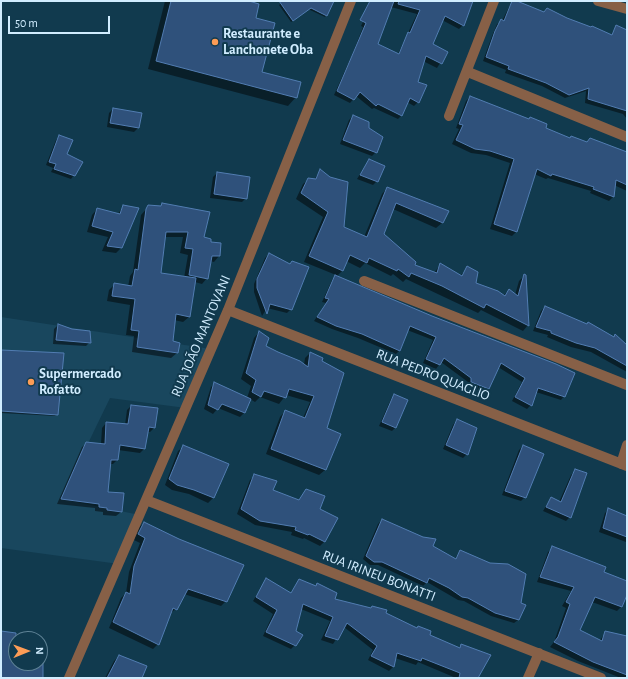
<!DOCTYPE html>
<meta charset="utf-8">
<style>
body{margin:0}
#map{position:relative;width:628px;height:679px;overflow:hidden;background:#113a4e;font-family:"Alegreya Sans",sans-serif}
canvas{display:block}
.frame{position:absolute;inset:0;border:2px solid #d1edff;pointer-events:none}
.north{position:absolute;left:8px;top:631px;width:40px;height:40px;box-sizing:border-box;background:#113a4e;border:1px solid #5e8295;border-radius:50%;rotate:89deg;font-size:11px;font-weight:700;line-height:16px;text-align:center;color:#d1edff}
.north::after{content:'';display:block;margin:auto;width:14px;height:18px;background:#fd9c56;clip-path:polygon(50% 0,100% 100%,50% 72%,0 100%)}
.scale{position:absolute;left:8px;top:16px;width:102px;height:18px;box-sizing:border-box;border:2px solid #d1edff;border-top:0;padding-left:5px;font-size:12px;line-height:14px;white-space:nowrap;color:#d1edff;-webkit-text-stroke:3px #113a4e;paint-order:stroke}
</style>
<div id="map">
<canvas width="628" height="679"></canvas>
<div class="frame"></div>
<div class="north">N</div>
<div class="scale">50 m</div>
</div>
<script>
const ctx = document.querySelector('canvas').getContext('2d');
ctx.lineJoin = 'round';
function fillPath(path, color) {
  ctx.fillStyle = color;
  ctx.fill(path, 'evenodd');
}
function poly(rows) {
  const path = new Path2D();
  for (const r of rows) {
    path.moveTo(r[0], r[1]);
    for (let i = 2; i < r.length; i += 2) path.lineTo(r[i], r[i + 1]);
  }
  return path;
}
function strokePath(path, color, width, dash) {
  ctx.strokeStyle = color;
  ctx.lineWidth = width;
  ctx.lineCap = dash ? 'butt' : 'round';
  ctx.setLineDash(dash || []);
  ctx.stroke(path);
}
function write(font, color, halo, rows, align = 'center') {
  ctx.font = font + ' "Alegreya Sans",sans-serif';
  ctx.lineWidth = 4;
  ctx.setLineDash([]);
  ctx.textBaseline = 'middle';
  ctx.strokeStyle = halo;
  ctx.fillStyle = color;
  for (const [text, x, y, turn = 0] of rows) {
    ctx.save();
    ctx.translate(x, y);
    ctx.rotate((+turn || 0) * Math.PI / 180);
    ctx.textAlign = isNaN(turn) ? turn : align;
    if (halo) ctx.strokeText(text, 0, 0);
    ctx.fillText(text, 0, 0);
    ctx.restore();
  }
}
const built = poly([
 [1,317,211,349,186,408,110,398,61,499,140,515,119,564,1,548]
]);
const shadow = poly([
 [165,1,245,1,254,19,261,73,296,97,288,106,148,69],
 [284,1,333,1,325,17,308,9,291,22,279,5],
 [373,1,472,1,463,25,459,29,442,20,431,44,447,52,437,68,423,61,416,82,418,102,414,106,407,102,402,115,398,119,374,108,372,109,356,96,350,103,334,95,352,55,363,27,361,26],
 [391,7,417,14,398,54,377,44],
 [512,1,543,13,547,9,566,19,610,36,617,27,627,31,627,119,623,114,585,103,586,91,565,98,542,86,505,73,506,70,483,61,492,36,497,24,502,21],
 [470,97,570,139,627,153,627,191,614,185,613,197,609,201,590,193,591,191,548,178,546,179,534,174,516,232,512,236,490,229,510,163,486,155,471,153,452,144,459,129,456,128,466,101],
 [113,109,138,128,134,132,107,127,109,113],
 [353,116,368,128,376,152,372,156,340,144,349,120],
 [60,136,74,175,71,179,51,172,53,168,46,165,56,140],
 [369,160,377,181,373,185,357,179],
 [320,171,343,228,364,237,382,194,387,188,447,212,442,223,436,228,393,209,383,234,413,265,434,273,440,265,460,276,468,268,474,284,503,296,509,290,515,295,519,281,525,275,528,325,523,331,481,310,478,313,406,279,403,282,393,274,391,276,365,263,360,268,346,261,343,270,337,276,564,396,561,400,536,392,531,405,527,409,512,401,522,382,498,367,489,388,485,392,467,386,468,382,441,362,436,369,423,363,433,340,407,330,400,350,396,354,358,338,332,329,314,321,326,303,322,302,332,280,336,275,304,262,323,217,296,199,303,184,309,179,314,180],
 [217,173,246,198,242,202,210,198,213,177],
 [162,204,209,243,220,244,219,256,214,262,210,261,207,278,202,284,195,282,189,317,183,322,174,320,172,342,179,343,177,353,171,358,132,352,134,336,126,335,130,305,107,301,109,290,114,285,128,287,130,276,133,272,141,215,149,206,160,207],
 [165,237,183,237,180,253,188,255,184,278,160,274],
 [124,206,121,248,116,253,102,251,108,237,87,232,92,215,97,209,117,215],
 [269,254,289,265,292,262,308,268,291,309,287,313,267,308,262,316,254,292,254,284,265,258],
 [545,307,613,337,615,336,627,344,627,372,591,352,571,347,547,337,548,335,533,331,541,311],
 [58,325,90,342,86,346,53,344,54,329],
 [259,332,265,346,304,365,305,358,310,353,325,428,340,434,325,470,319,475,266,454,280,417,285,411,303,418,310,402,286,395,279,404,260,397,255,402,250,399,244,413,240,417,218,408,213,414,204,409,211,387,215,383,247,398,251,386,241,379,254,338],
 [1,351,57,414,55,416,1,413],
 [395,395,396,427,392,431,379,426,391,399],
 [131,406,155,427,150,432,147,432,144,449,140,453,118,450,117,460,113,464,110,464,107,493,121,512,116,516,103,515,103,512,95,511,95,508,57,504,82,447,87,443,101,444,102,428,106,423,125,425,127,410],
 [457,420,467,454,463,458,443,449,453,425],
 [184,446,213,498,208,503,189,494,172,490,165,485,178,451],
 [523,446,525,497,521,501,502,495,519,450],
 [575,471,570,517,566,521,543,511,551,498,559,502,571,475],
 [255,475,272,491,298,501,307,490,318,510,324,542,320,546,304,538,303,539,291,535,292,532,255,525,237,514,250,480],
 [609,509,627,517,626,542,599,532,605,513],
 [382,520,455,559,460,551,490,564,520,604,524,605,518,620,514,623,491,616,464,601,458,600,427,582,423,586,378,565,370,565,363,559,378,524],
 [144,523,226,601,221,606,184,594,176,609,169,614,158,644,153,649,109,628,121,598,126,593,129,572,140,543,134,540,138,528],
 [553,548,602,573,627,582,627,592,621,607,617,611,592,602,579,631,600,640,606,632,627,639,627,678,621,678,578,661,550,647,554,642,566,608,562,606,571,591,537,582,548,552],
 [266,580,290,594,299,580,314,587,317,584,334,599,384,613,429,636,458,648,462,645,479,678,456,678,418,662,416,665,395,658,393,667,389,671,368,660,373,650,344,627,333,644,321,640,330,621,301,609,295,632,295,645,291,649,263,636,273,614,253,601],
 [1,632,31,636,31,639,16,639,16,663,40,663,40,654,42,655,42,678,1,678],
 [119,656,141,678,105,678,114,661]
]);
const building = poly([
 [171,1,249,1,259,4,256,18,275,23,262,72,301,82,297,98,156,61,171,1],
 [279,1,334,1,327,16,311,8,293,21,279,1],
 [370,1,394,1,378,44,399,54,408,32,410,33,420,10,398,4,399,1,473,1,464,26,445,16,433,44,448,52,442,64,426,56,418,82,427,85,419,103,410,98,402,116,378,104,376,106,360,92,354,100,337,91,366,23,360,20,370,1],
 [512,1,517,1,544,12,547,8,567,18,591,27,592,26,612,35,616,25,627,30,627,111,588,99,589,88,569,95,546,83,508,69,509,66,486,57,495,31,501,19,504,21,512,1],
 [470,96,529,119,530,117,547,124,546,128,570,138,571,136,587,142,590,138,627,152,627,185,616,180,614,197,593,189,594,187,552,174,551,176,537,169,517,232,494,224,514,159,490,151,475,149,456,140,463,125,459,124,470,96],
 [113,108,142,113,139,128,110,123,113,108],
 [353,115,369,122,369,128,383,137,377,153,343,140,353,115],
 [59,135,73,140,67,154,83,162,75,176,54,169,56,164,49,162,59,135],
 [369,159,385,166,378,182,360,175,369,159],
 [320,169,330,177,348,182,344,227,367,237,387,187,449,211,443,223,396,203,384,234,416,262,415,265,437,273,440,263,462,276,467,266,478,272,476,283,498,291,505,296,509,289,518,296,524,274,526,275,529,326,486,304,484,308,442,286,411,273,409,277,398,269,397,271,369,258,367,263,350,255,343,271,309,256,328,212,301,193,308,178,316,179,320,169],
 [217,172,250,177,247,199,214,194,217,172],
 [162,203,210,212,204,237,211,239,211,242,221,243,220,256,212,256,208,279,189,275,193,249,185,248,188,232,166,232,161,273,196,278,190,317,176,314,173,341,180,343,178,353,137,347,139,331,131,330,135,299,112,296,114,283,132,286,135,269,138,270,146,209,148,205,161,206,162,203],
 [123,205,139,208,122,248,107,246,113,232,92,226,97,208,120,214,123,205],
 [269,253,290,264,292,261,309,267,292,310,270,304,267,314,257,288,257,279,269,253],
 [335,275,432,316,556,364,575,373,565,397,538,388,532,406,515,397,525,378,501,363,489,389,471,382,471,378,444,358,440,365,426,359,436,337,410,326,400,351,362,334,336,326,317,317,329,299,325,298,335,275],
 [545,306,587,324,588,322,614,337,615,334,627,345,627,366,595,348,576,343,551,333,551,331,536,327,545,306],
 [58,324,72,329,90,331,91,343,56,340,58,324],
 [259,331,269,338,266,346,278,352,300,361,308,367,310,352,323,358,322,361,344,373,327,428,341,434,326,470,271,449,285,410,305,418,314,396,289,389,286,398,264,391,261,397,252,392,256,380,246,373,259,331],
 [1,350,64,353,58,415,1,411,1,350],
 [214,382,251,399,245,413,222,404,218,410,208,405,214,382],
 [394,394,408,400,396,428,382,422,394,394],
 [131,405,158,408,155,428,149,427,145,449,120,445,118,460,111,460,108,492,124,493,122,512,107,510,107,508,99,507,99,504,61,499,86,442,105,444,106,422,128,424,131,405],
 [457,419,477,428,468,455,446,445,457,419],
 [183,445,229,464,214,498,194,490,177,485,169,479,183,445],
 [523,445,544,454,526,498,505,491,523,445],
 [575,469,587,473,571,518,546,507,551,497,561,502,575,469],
 [254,474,277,481,273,490,299,500,306,489,325,496,320,509,338,518,325,542,309,534,308,535,295,530,296,527,260,521,241,509,254,474],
 [608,508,627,516,627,537,603,528,608,508],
 [382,519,423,537,436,539,433,546,456,559,460,550,490,563,508,564,526,574,521,603,526,605,519,620,495,613,468,598,462,597,449,588,429,578,427,583,382,562,374,562,366,556,382,519],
 [144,522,179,539,244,565,227,602,188,589,177,610,173,608,159,645,113,622,126,592,130,594,134,566,145,538,138,534,144,522],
 [552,546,606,567,604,572,627,581,627,595,622,607,595,597,580,630,602,641,605,631,627,636,627,675,593,662,554,642,558,637,570,604,566,602,574,587,540,577,552,546],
 [266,578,291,593,299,579,316,586,317,583,337,593,335,599,371,608,372,606,387,610,386,613,417,628,418,626,431,631,430,635,460,648,461,644,491,655,478,678,459,678,460,673,422,658,421,661,397,653,394,667,371,656,377,646,347,623,338,640,325,636,333,617,303,604,296,631,303,635,296,646,266,632,277,610,256,597,266,578],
 [1,631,16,633,16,663,43,663,43,678,1,678,1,631],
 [119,655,147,666,142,678,107,678,119,655]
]);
const minor = poly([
 [598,1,627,9],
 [468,72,627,137],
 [449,116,494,1],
 [364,281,627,385],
 [228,310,627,466],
 [621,464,627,445],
 [146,500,601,678],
 [69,678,228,310,351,1],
 [528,678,539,653]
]);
const markers = [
 [215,42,4,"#fd9c56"],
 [31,382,4,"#fd9c56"]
];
const poiNames = [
 ["Restaurante e",223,34],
 ["Lanchonete Oba",223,50],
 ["Supermercado",39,374],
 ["Rofatto",39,390]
];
const streetNames = [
 ["RUA JOÃO MANTOVANI",201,336,-67],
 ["RUA PEDRO QUAGLIO",433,375,21],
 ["RUA IRINEU BONATTI",379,576,21]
];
fillPath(built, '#19475e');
fillPath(shadow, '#0007');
fillPath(building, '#2f517b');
strokePath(building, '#527db2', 1);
strokePath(minor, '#876047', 10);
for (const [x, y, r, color] of markers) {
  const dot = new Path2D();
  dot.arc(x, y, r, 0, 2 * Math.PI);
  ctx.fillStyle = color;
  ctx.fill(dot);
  strokePath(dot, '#113a4e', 1.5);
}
write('bold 14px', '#d1edff', '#113a4e', poiNames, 'left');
write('14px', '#d1edff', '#113a4e', streetNames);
</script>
